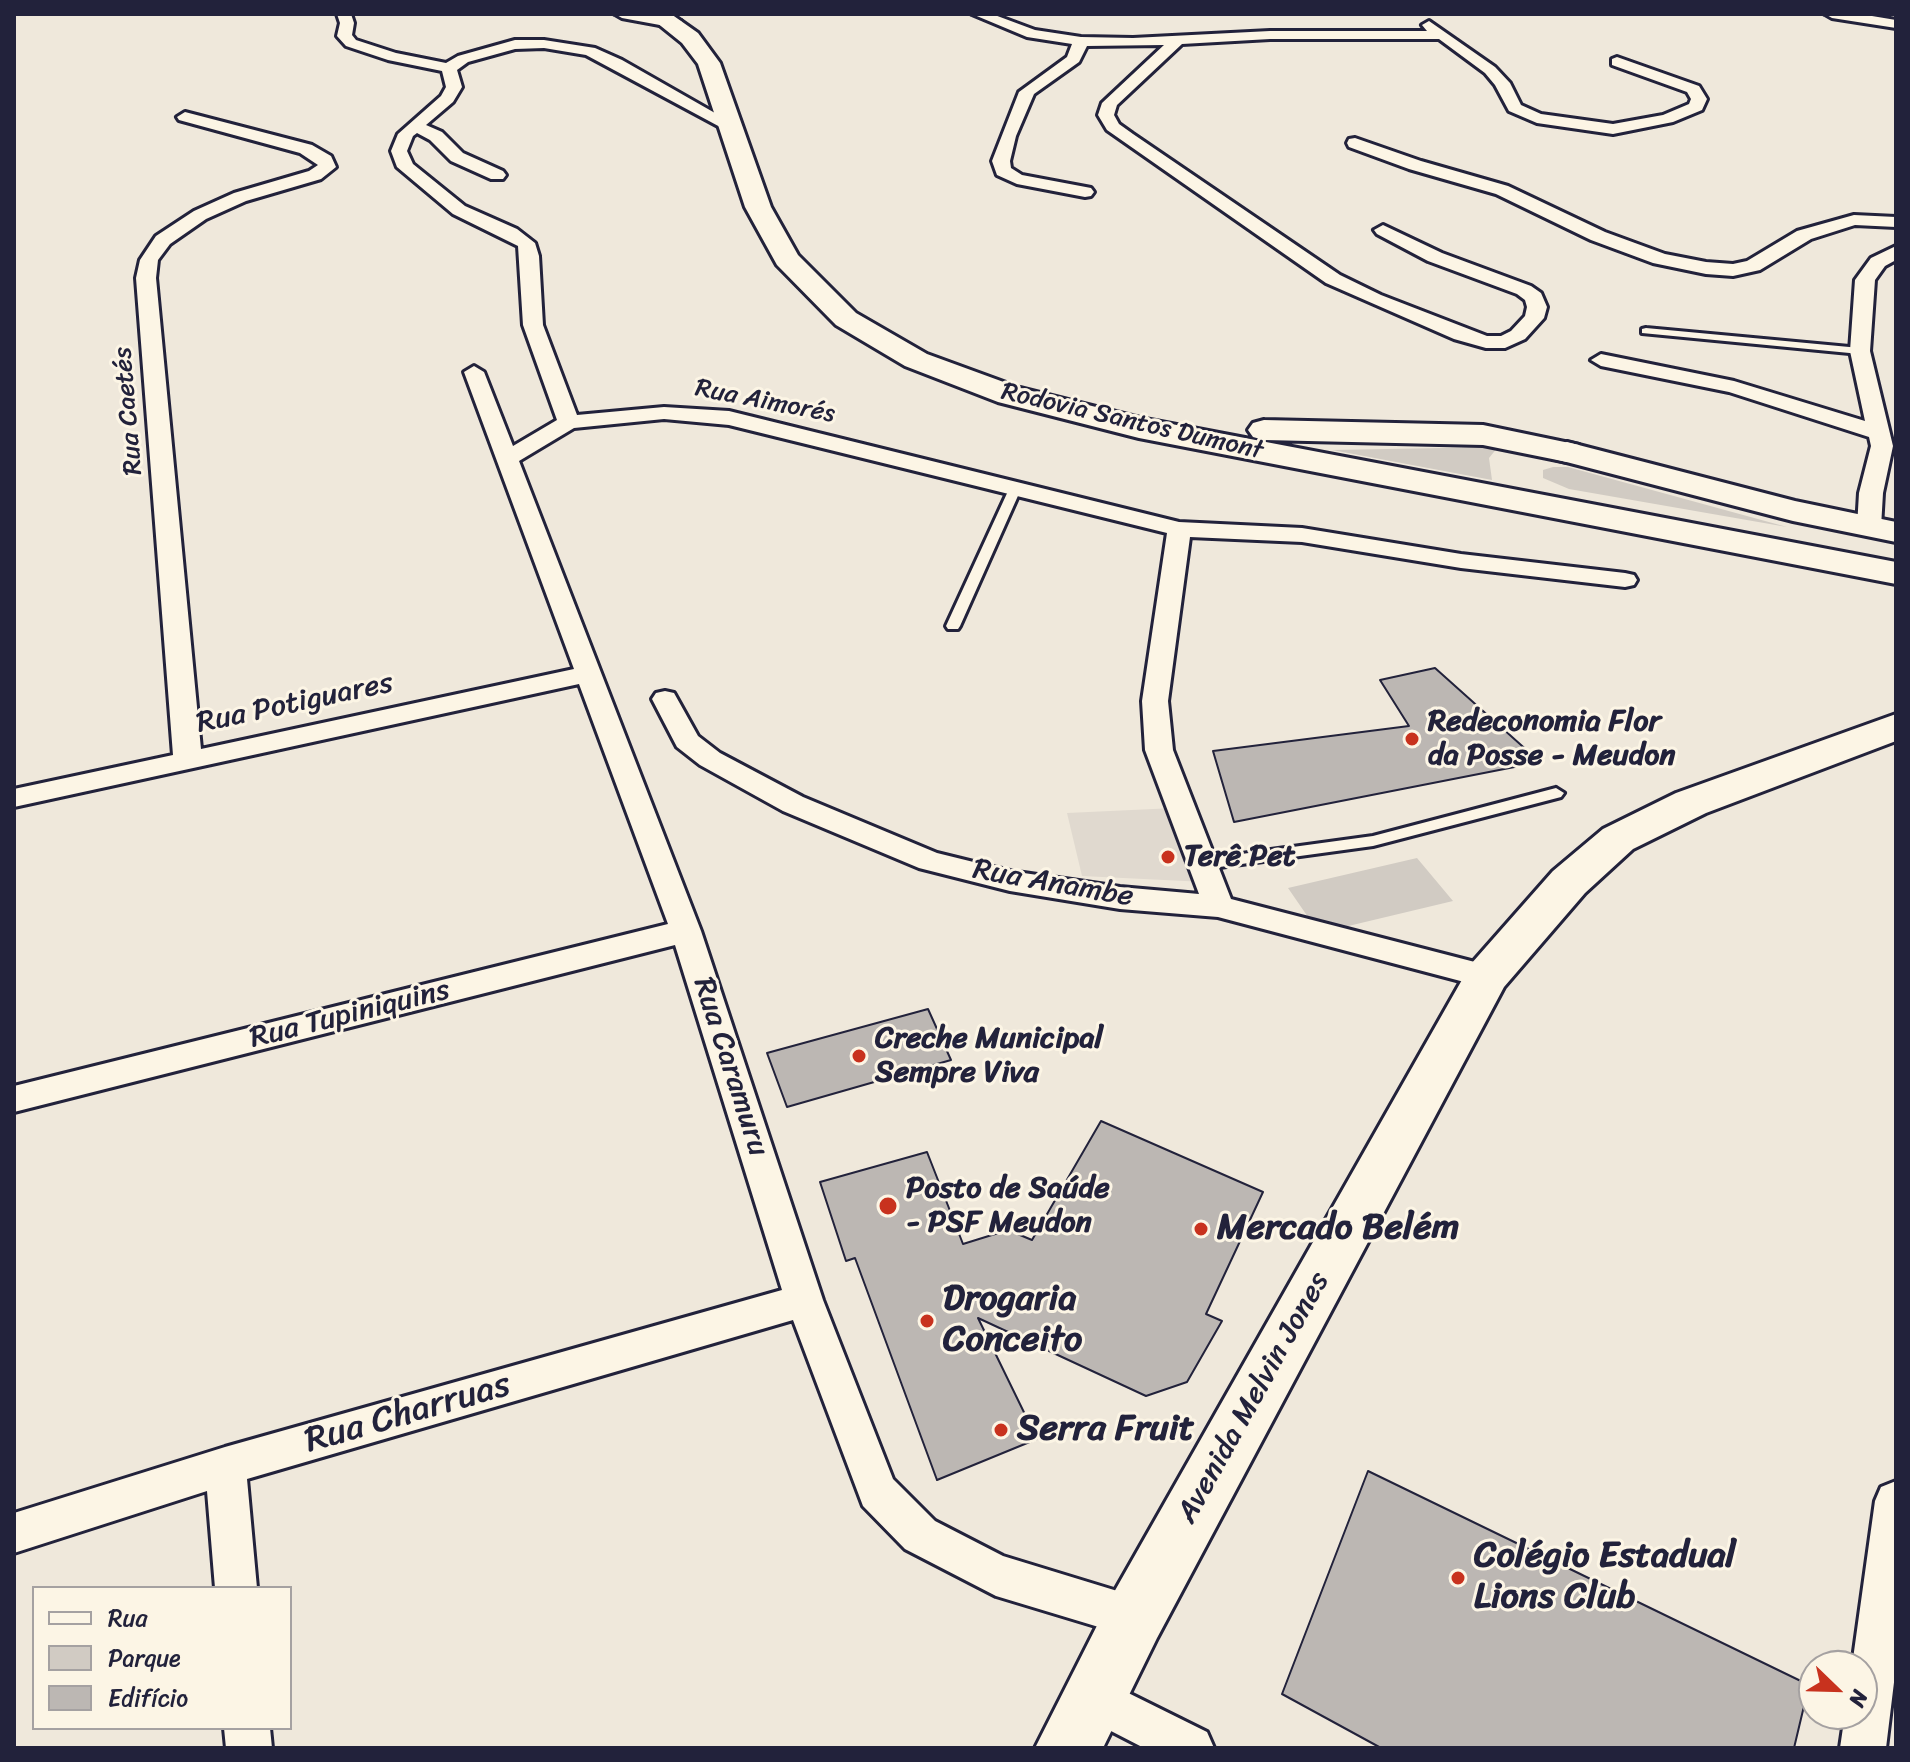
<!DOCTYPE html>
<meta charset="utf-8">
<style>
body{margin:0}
#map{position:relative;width:1910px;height:1762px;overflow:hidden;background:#efe8db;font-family:Sriracha,sans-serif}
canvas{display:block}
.frame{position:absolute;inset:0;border:16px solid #22223b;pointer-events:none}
.legend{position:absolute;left:32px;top:1586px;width:260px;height:144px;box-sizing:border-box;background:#fcf5e5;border:2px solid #a5a1a1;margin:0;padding:10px 14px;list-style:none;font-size:24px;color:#22223b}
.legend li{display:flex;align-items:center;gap:16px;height:40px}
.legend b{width:40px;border:2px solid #a5a1a1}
.north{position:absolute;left:1798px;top:1650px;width:80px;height:80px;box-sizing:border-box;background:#fcf5e5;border:2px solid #a5a1a1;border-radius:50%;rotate:113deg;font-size:22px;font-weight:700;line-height:32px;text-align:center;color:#22223b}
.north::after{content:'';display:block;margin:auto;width:28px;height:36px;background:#c8321e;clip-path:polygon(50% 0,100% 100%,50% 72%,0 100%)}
</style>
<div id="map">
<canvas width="1910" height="1762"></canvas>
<div class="frame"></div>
<ul class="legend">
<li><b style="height:10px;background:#fcf5e5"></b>Rua</li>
<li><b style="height:22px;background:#d1cbc3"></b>Parque</li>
<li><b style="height:22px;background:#bcb7b3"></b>Edifício</li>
</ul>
<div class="north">N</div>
</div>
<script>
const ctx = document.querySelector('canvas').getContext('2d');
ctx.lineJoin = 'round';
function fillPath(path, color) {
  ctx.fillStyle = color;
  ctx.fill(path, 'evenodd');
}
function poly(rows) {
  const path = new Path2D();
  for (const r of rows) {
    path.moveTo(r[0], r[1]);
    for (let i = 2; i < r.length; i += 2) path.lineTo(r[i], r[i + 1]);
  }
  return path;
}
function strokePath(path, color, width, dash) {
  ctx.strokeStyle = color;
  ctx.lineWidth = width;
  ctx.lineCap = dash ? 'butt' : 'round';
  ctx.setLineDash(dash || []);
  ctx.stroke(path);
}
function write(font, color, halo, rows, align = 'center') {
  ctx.font = font + ' Sriracha,sans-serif';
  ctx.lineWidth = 6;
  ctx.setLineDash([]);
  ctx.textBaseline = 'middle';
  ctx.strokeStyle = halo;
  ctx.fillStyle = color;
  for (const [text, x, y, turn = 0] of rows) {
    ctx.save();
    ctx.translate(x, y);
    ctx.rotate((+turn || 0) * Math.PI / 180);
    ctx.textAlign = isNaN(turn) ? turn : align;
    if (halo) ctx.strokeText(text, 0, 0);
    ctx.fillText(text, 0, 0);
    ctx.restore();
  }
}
const built = poly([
 [1175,808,1205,882,1082,876,1067,813]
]);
const green = poly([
 [1498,447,1489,458,1492,480,1332,450],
 [1553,467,1568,467,1787,527,1569,489,1543,478,1543,470],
 [1417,858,1453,901,1319,933,1288,888]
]);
const building = poly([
 [1435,668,1540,762,1234,822,1213,751,1409,726,1380,680,1435,668],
 [928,1009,951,1060,787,1107,767,1053,928,1009],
 [1101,1121,1263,1192,1206,1314,1222,1321,1187,1382,1146,1396,978,1318,1037,1439,937,1480,855,1258,846,1261,820,1182,927,1152,963,1244,1008,1230,1032,1240,1101,1121],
 [1368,1471,1809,1685,1794,1748,1381,1748,1282,1694,1368,1471]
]);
const lane = poly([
 [1646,328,1860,348,1865,351,1860,354,1642,333,1642,329,1646,328],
 [1015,485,1021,489,960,626,958,629,948,629,946,626,1009,489,1015,485],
 [1556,788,1564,793,1561,797,1373,846,1205,869,1197,864,1205,859,1373,836,1556,788]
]);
const street = poly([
 [337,14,351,14,354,23,352,35,356,40,396,53,446,63,458,56,515,40,544,40,595,48,622,60,736,125,734,128,722,128,586,55,544,48,515,49,468,62,457,70,462,87,453,102,426,125,442,132,463,153,503,171,506,175,503,179,491,179,451,161,430,140,417,133,413,136,407,151,413,164,465,206,517,229,535,243,539,256,543,325,577,415,664,407,729,411,1179,522,1302,528,1461,554,1625,573,1634,575,1637,580,1634,585,1625,587,1461,568,1302,542,1190,537,1168,701,1173,750,1231,899,1498,968,1503,976,1498,984,1487,988,1218,917,1120,909,1010,891,919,868,783,811,700,765,677,747,652,699,656,693,665,691,674,693,698,736,720,753,803,797,937,853,1010,871,1120,887,1199,894,1145,750,1142,701,1167,533,729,425,664,419,574,428,519,461,701,931,823,1300,893,1479,935,1521,1003,1556,1150,1601,1157,1616,1150,1631,1135,1638,996,1596,905,1549,863,1506,793,1320,247,1479,257,1588,215,1588,207,1491,14,1553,14,1513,225,1447,782,1290,675,945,14,1112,14,1086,668,924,579,684,14,807,14,789,173,755,136,278,140,260,156,236,194,211,234,193,309,171,318,165,300,153,179,120,177,117,185,112,312,145,331,156,336,167,321,179,246,201,206,219,170,244,158,260,156,278,201,749,574,669,464,372,474,366,484,372,513,446,557,420,523,325,518,246,453,214,397,167,391,151,398,134,441,96,446,87,442,71,388,60,346,46,337,36,340,23,337,14],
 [615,14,646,14,681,21,683,24,676,28,622,18,615,14],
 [972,14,992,14,1035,30,1081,37,1133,38,1270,31,1427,31,1422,25,1429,21,1495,67,1510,83,1521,105,1541,114,1613,124,1663,115,1689,104,1691,99,1687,92,1612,65,1612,59,1617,57,1699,86,1707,99,1702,110,1673,122,1613,134,1537,123,1509,111,1495,85,1485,73,1439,39,1270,39,1182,44,1117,105,1114,115,1119,124,1133,134,1340,275,1381,295,1487,336,1501,336,1511,331,1525,316,1527,307,1525,300,1517,294,1428,261,1377,234,1374,230,1383,225,1442,253,1531,286,1541,293,1547,307,1544,318,1525,339,1505,348,1486,348,1454,339,1326,283,1107,130,1098,115,1102,103,1164,45,1087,46,1079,62,1034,94,1016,136,1010,161,1011,168,1022,175,1091,188,1094,192,1091,196,1085,197,1017,184,997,175,992,161,1019,92,1067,57,1072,44,1027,37,972,14],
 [1825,14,1860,14,1896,20,1896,28,1832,18,1825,14],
 [1355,138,1421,161,1508,186,1605,232,1665,254,1706,262,1733,264,1747,261,1797,231,1854,215,1896,217,1896,227,1855,225,1811,239,1760,270,1733,276,1706,274,1653,263,1591,240,1496,194,1409,169,1349,147,1347,143,1349,139,1355,138],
 [1896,246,1896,260,1885,266,1875,280,1870,351,1893,446,1883,493,1881,527,1877,532,1861,532,1857,527,1859,493,1871,446,1869,437,1729,392,1601,366,1591,360,1601,354,1734,381,1865,421,1850,351,1855,280,1871,258,1896,246],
 [1896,1481,1896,1666,1886,1748,1840,1748,1845,1714,1862,1714,1862,1666,1852,1666,1875,1501,1881,1487,1896,1481],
 [1094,1676,1207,1732,1214,1748,1144,1748,1078,1714,1072,1698,1078,1682,1094,1676],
 [224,1728,270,1728,272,1748,226,1748,224,1728]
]);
const secondary = poly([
 [1567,442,1795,501,1896,522,1896,542,1793,521,1555,459,1551,452,1555,445,1567,442],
 [1896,714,1896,741,1706,813,1633,849,1585,893,1504,987,1157,1638,1103,1748,1035,1748,1113,1594,1471,964,1553,871,1603,829,1676,793,1896,714]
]);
const highway = poly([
 [646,14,671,14,698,33,720,63,771,207,798,255,856,313,927,354,1020,388,1140,418,1896,562,1896,584,1139,438,998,402,905,366,836,325,777,265,745,207,698,64,682,43,646,14],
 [1264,420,1483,425,1579,445,1583,452,1579,459,1567,462,1483,445,1264,440,1253,437,1248,430,1253,423,1264,420]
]);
const markers = [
 [1412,739,8,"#c8321e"],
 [1168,857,8,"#c8321e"],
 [859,1056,8,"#c8321e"],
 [888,1206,10,"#c8321e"],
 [1201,1229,8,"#c8321e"],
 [927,1321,8,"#c8321e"],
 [1001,1430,8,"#c8321e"],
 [1458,1578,8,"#c8321e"]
];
const farStreetnames = [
 ["Rua Aimorés",765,402,11],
 ["Rua Caetés",129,411,-95],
 ["Rodovia Santos Dumont",1132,422,13]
];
const streetNames = [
 ["Rua Potiguares",295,704,-12],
 ["Rua Anambe",1053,884,10],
 ["Rua Tupiniquins",350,1015,-14],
 ["Rua Caramuru",730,1067,72],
 ["Avenida Melvin Jones",1254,1398,-61]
];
const poiNames = [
 ["Redeconomia Flor",1428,722],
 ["da Posse - Meudon",1428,756],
 ["Terê Pet",1184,857],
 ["Creche Municipal",875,1039],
 ["Sempre Viva",875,1073],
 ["Posto de Saúde",906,1189],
 ["- PSF Meudon",906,1223]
];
const nearPoinames = [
 ["Mercado Belém",1217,1229],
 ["Drogaria",943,1300],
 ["Conceito",943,1341],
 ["Serra Fruit",1017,1430],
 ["Colégio Estadual",1474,1557],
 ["Lions Club",1474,1598]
];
const nearStreetnames = [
 ["Rua Charruas",408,1414,-16]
];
fillPath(built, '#e0d9cf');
fillPath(green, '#d1cbc3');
fillPath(building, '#bcb7b3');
strokePath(building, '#22223b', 2);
strokePath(lane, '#22223b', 6);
strokePath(street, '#22223b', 6);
strokePath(secondary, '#22223b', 6);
strokePath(highway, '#22223b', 6);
fillPath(lane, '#fcf5e5');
fillPath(street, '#fcf5e5');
fillPath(secondary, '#fcf5e5');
fillPath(highway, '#fcf5e5');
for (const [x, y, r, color] of markers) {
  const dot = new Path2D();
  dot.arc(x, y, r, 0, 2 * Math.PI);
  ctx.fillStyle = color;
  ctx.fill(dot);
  strokePath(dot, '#fcf5e5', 3);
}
write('26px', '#22223b', '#fcf5e5', farStreetnames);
write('30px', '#22223b', '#fcf5e5', streetNames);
write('bold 30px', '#22223b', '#fcf5e5', poiNames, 'left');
write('bold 36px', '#22223b', '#fcf5e5', nearPoinames, 'left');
write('36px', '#22223b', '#fcf5e5', nearStreetnames);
</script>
